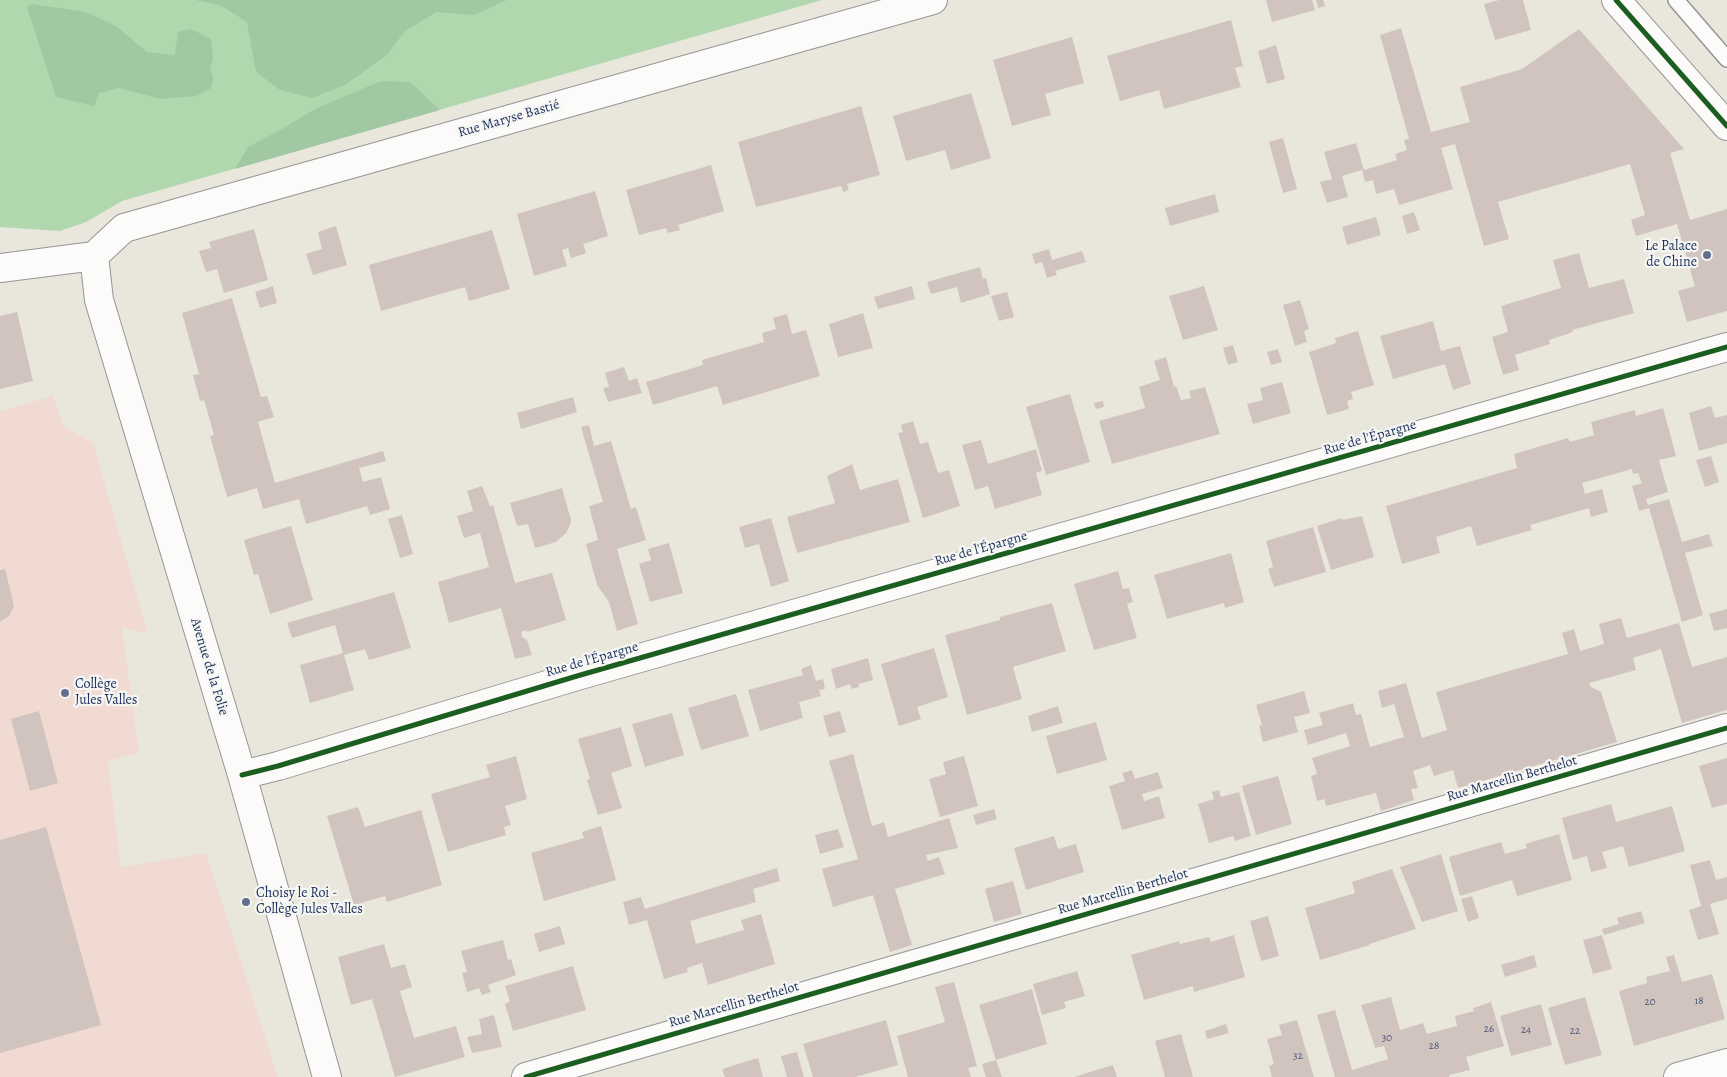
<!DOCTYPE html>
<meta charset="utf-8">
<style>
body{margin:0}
canvas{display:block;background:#e9e7dc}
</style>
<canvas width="1727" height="1077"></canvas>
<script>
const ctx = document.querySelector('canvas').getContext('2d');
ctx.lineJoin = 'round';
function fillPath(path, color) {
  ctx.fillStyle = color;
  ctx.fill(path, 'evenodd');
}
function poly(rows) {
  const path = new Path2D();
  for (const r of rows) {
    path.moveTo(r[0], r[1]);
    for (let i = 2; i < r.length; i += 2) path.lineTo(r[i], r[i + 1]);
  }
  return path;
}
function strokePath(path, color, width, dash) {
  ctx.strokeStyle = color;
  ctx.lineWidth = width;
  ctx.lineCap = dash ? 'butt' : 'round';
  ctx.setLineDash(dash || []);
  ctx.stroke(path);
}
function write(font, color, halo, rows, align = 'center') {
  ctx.font = font + ' Alegreya,serif';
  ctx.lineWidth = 4.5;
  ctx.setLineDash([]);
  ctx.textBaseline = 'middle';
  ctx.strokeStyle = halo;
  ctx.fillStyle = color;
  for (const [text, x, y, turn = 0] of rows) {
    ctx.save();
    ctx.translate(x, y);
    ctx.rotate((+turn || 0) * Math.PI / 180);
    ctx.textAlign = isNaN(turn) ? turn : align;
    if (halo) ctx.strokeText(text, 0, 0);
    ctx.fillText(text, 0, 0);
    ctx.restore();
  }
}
const built = poly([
 [53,396,64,427,93,443,148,634,122,628,139,753,108,761,121,867,206,853,278,1077,0,1077,0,411]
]);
const green = poly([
 [0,0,822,0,122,201,86,222,60,231,0,227]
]);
const forest = poly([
 [195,0,507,0,474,15,436,12,404,32,387,55,345,85,312,98,280,90,256,72,247,22,220,5],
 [32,4,86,12,116,26,147,52,175,55,178,32,191,29,211,39,213,59,210,69,213,77,211,88,196,96,161,99,119,88,99,93,94,106,56,97,27,7],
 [381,81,410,82,440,110,235,169,248,147,280,130,317,108]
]);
const building = poly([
 [1266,0,1312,0,1315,10,1272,22],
 [1316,0,1323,0,1325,6,1318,8],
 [1499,0,1523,0,1531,30,1495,40,1484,4],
 [1231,20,1243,66,1235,68,1241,87,1164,109,1159,90,1120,101,1107,56],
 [1401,28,1431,132,1470,122,1460,87,1522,69,1579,29,1684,149,1670,153,1690,220,1727,209,1727,311,1687,322,1678,291,1695,286,1677,224,1636,236,1631,220,1645,215,1630,164,1498,202,1509,239,1484,246,1455,144,1441,148,1453,189,1399,205,1394,189,1376,194,1373,180,1365,182,1362,170,1342,176,1348,197,1327,203,1320,182,1332,179,1324,152,1356,143,1364,170,1397,160,1395,154,1407,150,1404,140,1409,139,1380,35],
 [1072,37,1084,83,1045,94,1051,115,1012,126,993,60],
 [1276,45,1285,79,1267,84,1258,51],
 [971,93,991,158,951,170,945,150,906,161,893,116],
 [861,106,880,175,847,184,849,190,843,192,841,186,756,207,738,142],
 [1283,138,1297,189,1283,193,1269,142],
 [711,165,724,211,678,225,680,230,668,233,666,228,639,235,626,190],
 [595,191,608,236,583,244,586,253,571,258,568,248,562,250,567,266,534,276,517,214],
 [1215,194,1219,212,1170,226,1165,208],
 [1414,212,1420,230,1407,234,1402,216],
 [1376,217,1381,235,1347,245,1342,227],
 [336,226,347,265,313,275,306,254,322,249,318,232],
 [254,229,268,280,224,293,217,269,206,272,199,251,211,248,209,242],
 [492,230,510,289,469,301,465,287,381,311,369,265],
 [1049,249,1052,260,1082,251,1086,262,1055,271,1057,275,1047,278,1042,262,1035,264,1032,254],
 [1579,253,1589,288,1624,279,1634,313,1572,330,1573,332,1549,340,1550,344,1515,355,1519,370,1503,375,1492,337,1508,332,1501,306,1561,288,1553,260],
 [980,267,983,279,986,278,990,294,961,303,957,287,931,294,927,282],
 [273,286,277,303,260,308,255,292],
 [912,286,915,299,878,309,874,297],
 [1204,286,1218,330,1183,340,1169,296],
 [1007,292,1014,317,999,321,991,296],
 [232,298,261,397,267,396,274,417,258,422,275,483,383,451,386,461,359,468,363,482,381,477,390,509,370,515,367,506,306,524,299,499,263,509,257,488,227,497,210,436,214,435,204,400,200,401,193,375,199,374,182,313],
 [1300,300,1309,329,1304,331,1307,342,1295,346,1283,305],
 [17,312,33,381,0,389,0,316],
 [863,313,873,348,838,357,829,324],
 [787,314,792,334,806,330,820,376,723,405,717,386,653,405,646,382,703,365,702,360,764,342,762,333,776,329,773,318],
 [1433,321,1441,351,1460,346,1471,384,1453,390,1445,364,1393,379,1380,336],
 [1358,331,1374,385,1351,392,1353,399,1347,401,1349,409,1327,415,1309,352,1336,343,1335,338],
 [1233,345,1238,362,1228,365,1223,348],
 [1278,349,1282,362,1271,365,1267,352],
 [1166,357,1174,387,1176,386,1181,400,1191,398,1189,391,1205,387,1220,434,1112,464,1099,421,1145,408,1139,387,1160,380,1154,361],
 [624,367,629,381,637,378,642,393,608,402,603,388,609,387,605,373],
 [1282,382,1291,413,1253,424,1247,404,1263,400,1260,388],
 [1070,394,1090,462,1046,475,1026,407],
 [573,397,577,412,521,429,517,413],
 [1103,401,1104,407,1096,409,1094,403],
 [1711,406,1715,418,1727,415,1727,443,1699,451,1689,413],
 [1663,408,1676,456,1659,460,1668,492,1646,499,1648,505,1669,499,1682,542,1709,534,1713,546,1685,553,1703,615,1682,622,1649,508,1639,511,1632,486,1642,483,1638,473,1633,474,1632,469,1582,483,1585,494,1602,489,1608,512,1591,517,1589,508,1530,525,1532,530,1477,546,1471,526,1436,537,1440,553,1402,564,1386,506,1517,468,1514,454,1568,438,1570,442,1594,435,1591,422,1635,410,1636,416],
 [913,421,920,444,928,442,938,473,949,470,960,506,923,518,898,433,903,432,901,425],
 [589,425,594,446,611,441,631,509,636,507,646,540,617,549,638,624,617,631,609,602,597,585,586,544,598,540,589,506,603,502,581,427],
 [981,440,988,464,1036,449,1042,471,1036,473,1042,495,995,509,988,486,975,490,962,445],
 [1711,456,1719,482,1705,487,1696,460],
 [852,464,860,490,898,479,910,522,797,553,787,517,835,503,827,476],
 [482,486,490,506,493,505,515,583,552,573,566,620,527,632,527,630,521,632,522,637,527,640,532,655,515,659,501,608,449,623,438,582,489,567,480,533,464,538,457,516,473,511,467,491],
 [562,488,571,520,570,525,566,533,556,542,535,548,528,524,517,526,510,503],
 [402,515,413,554,400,558,388,519],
 [1362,516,1374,557,1331,570,1317,526,1342,518,1343,520],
 [771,518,789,581,771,587,759,544,745,548,739,527],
 [291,526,313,600,270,614,258,574,254,575,244,540],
 [1313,527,1326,572,1274,587,1268,569,1273,567,1266,541],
 [669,543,683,593,650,602,639,564,651,560,648,549],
 [1231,553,1244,602,1225,608,1224,603,1167,619,1154,575],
 [5,569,14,606,9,616,0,622,0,570],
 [1118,571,1123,589,1129,588,1133,602,1127,604,1137,638,1094,650,1074,584],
 [394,592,411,648,369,660,365,649,344,655,354,690,310,703,300,665,343,653,335,625,292,638,287,623],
 [1052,603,1066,651,1013,667,1022,699,967,715,945,635,1000,620,1000,617],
 [1727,609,1727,628,1714,631,1709,614],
 [1621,618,1627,638,1679,623,1692,667,1727,657,1727,710,1682,723,1661,649,1633,658,1636,670,1589,683,1591,687,1601,692,1617,742,1458,788,1453,770,1434,776,1430,765,1413,771,1418,788,1411,789,1414,800,1381,811,1376,793,1326,806,1324,799,1317,801,1311,776,1317,774,1312,758,1350,746,1346,733,1308,745,1304,730,1323,725,1319,713,1353,703,1356,715,1361,714,1370,747,1404,737,1394,704,1382,708,1378,691,1406,683,1422,738,1447,730,1436,692,1568,654,1562,633,1574,629,1580,651,1604,644,1599,624],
 [934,648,948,697,917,707,921,719,899,726,881,664],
 [868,658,873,680,859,684,859,687,852,689,850,684,836,689,831,669],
 [811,665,816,681,823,679,825,689,819,690,821,696,799,702,803,718,760,731,748,690,803,675,801,669],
 [1304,691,1310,713,1294,717,1298,732,1263,742,1259,726,1262,725,1256,705],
 [736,694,749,736,701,750,688,708],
 [1058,706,1063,723,1032,732,1028,716],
 [39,711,58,783,30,791,11,719],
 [840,711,846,732,829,737,823,716],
 [672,713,684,755,645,767,632,724],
 [1096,722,1107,760,1057,774,1046,736],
 [621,727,632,766,611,773,622,808,598,815,587,780,590,779,578,739],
 [853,754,872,826,884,822,888,837,949,818,958,848,926,855,928,861,939,857,945,874,895,889,912,945,890,952,873,895,833,907,822,869,858,859,829,761],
 [516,756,527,799,505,806,511,825,504,827,506,835,448,852,431,794,490,777,486,765],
 [964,756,978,806,940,817,929,779,946,774,943,762],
 [1727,758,1727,804,1712,808,1699,766],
 [1132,770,1135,779,1158,772,1163,788,1142,794,1144,801,1159,796,1165,818,1122,830,1109,786,1125,781,1122,773],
 [1278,776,1292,824,1256,835,1242,786],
 [1219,790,1221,797,1239,792,1251,836,1235,841,1233,836,1209,843,1198,804,1214,799,1212,792],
 [1611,804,1616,822,1672,806,1685,851,1629,867,1623,846,1602,852,1607,868,1591,872,1587,856,1573,860,1562,818],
 [358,807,365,827,421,810,442,885,387,902,385,896,354,905,327,816],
 [994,809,997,819,976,825,973,815],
 [601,826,616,880,544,901,531,853,584,838,582,832],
 [46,827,101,1025,0,1053,0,840],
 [838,829,844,847,820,854,815,835],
 [1559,834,1572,880,1517,896,1512,880,1460,896,1449,857,1501,842,1505,854,1527,848,1525,844],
 [1054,836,1058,849,1076,844,1084,872,1026,890,1014,848],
 [1441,854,1458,911,1422,922,1400,867],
 [1710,860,1716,880,1727,877,1727,899,1710,904,1719,934,1698,940,1689,910,1701,906,1690,865],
 [777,868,780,881,753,889,756,902,690,921,696,944,744,930,741,920,761,914,775,964,708,985,702,963,687,968,688,972,664,979,647,920,629,925,623,902,641,897,645,909],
 [1392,869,1416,929,1369,944,1370,945,1320,960,1305,908,1355,893,1352,882],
 [1013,881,1022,914,994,922,985,889],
 [1472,896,1479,918,1468,922,1461,899],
 [1641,911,1645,923,1604,935,1602,929,1619,924,1617,918],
 [1268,916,1279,956,1261,961,1250,921],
 [560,926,565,944,539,952,534,934],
 [1234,935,1245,977,1194,992,1193,986,1144,1000,1131,955,1179,941,1180,944,1209,937,1211,942],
 [1602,935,1612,969,1593,974,1583,940],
 [503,940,508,960,511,959,516,975,488,985,491,992,482,995,479,988,467,992,462,973,467,972,461,951],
 [384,944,391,968,405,964,412,987,400,991,414,1038,456,1026,465,1057,395,1077,372,999,351,1005,338,957],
 [1534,955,1537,967,1505,977,1501,965],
 [1674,955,1682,982,1712,974,1725,1019,1634,1046,1619,991,1647,983,1646,977,1670,971,1666,957],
 [573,966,586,1010,513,1031,505,1004,510,1001,505,986],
 [1077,971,1085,996,1064,1002,1066,1008,1042,1015,1033,984],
 [954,982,977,1066,968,1068,971,1077,908,1077,897,1036,945,1022,935,987],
 [1032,989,1047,1044,996,1060,979,1005],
 [1391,997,1400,1030,1423,1023,1427,1034,1457,1026,1455,1016,1474,1011,1473,1008,1491,1002,1504,1046,1466,1057,1470,1070,1449,1075,1449,1077,1335,1077,1317,1015,1335,1010,1352,1070,1388,1059,1384,1046,1375,1048,1361,1005],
 [1585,997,1602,1055,1565,1065,1548,1008],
 [1541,1004,1552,1045,1511,1056,1500,1016],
 [494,1015,502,1047,472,1053,467,1037,482,1034,479,1019],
 [886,1020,898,1065,855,1077,813,1077,803,1044],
 [1297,1020,1314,1077,1272,1077,1269,1066,1274,1064,1267,1039,1282,1035,1279,1025],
 [1226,1024,1229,1033,1207,1039,1205,1031],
 [1181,1034,1193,1077,1165,1077,1155,1041],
 [797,1052,804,1077,787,1077,781,1056],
 [758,1058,763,1077,725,1077,722,1069],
 [996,1060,1002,1077,986,1077,982,1064],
 [1113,1065,1117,1077,1074,1077]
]);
const lane = poly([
 [1676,0,1727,59]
]);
const street = poly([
 [94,256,124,228,933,0],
 [94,256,99,300,242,775,327,1077],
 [0,268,94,256],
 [242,775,278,766,577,676,1727,347],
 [526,1077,1727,728],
 [1678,1077,1727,1063]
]);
const primary = poly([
 [1616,0,1727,126]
]);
const cycleway = poly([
 [1616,0,1727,126],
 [242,775,278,766,577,676,1727,347],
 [526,1077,1727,728]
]);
const markers = [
 [1707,255,5,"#636f8a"],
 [65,693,5,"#636f8a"],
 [246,902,5,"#636f8a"]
];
const numberNames = [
 ["18",1699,1001],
 ["20",1650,1002],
 ["26",1489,1029],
 ["24",1526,1030],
 ["22",1575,1031],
 ["30",1387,1038],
 ["28",1434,1046],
 ["32",1298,1056]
];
const streetNames = [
 ["Rue Maryse Bastié",509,119,-16],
 ["Rue de l'Épargne",1370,438,-16],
 ["Rue de l'Épargne",981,549,-16],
 ["Rue de l'Épargne",592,660,-16],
 ["Avenue de la Folie",209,667,73],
 ["Rue Marcellin Berthelot",1512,779,-16],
 ["Rue Marcellin Berthelot",1123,892,-16],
 ["Rue Marcellin Berthelot",734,1005,-16]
];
const poiNames = [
 ["Le Palace",1697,247,"right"],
 ["de Chine",1697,263,"right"],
 ["Collège",75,685],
 ["Jules Valles",75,701],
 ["Choisy le Roi -",256,894],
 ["Collège Jules Valles",256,910]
];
fillPath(built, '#f1dad2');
fillPath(green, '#b0d7ad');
fillPath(forest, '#a2c8a3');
fillPath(building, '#d1c4bf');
strokePath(lane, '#939597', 18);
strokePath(street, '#939597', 30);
strokePath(primary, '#939597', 30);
strokePath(lane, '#fcfbfa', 15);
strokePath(street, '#fcfbfa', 28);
strokePath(primary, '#fcfbfa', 28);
strokePath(cycleway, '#1b5e20', 5);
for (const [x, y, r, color] of markers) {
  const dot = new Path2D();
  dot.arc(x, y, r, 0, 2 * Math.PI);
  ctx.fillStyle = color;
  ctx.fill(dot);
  strokePath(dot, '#f6f6f2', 2);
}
write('11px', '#485476', null, numberNames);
write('14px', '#1b2f5e', '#f6f6f2', streetNames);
write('14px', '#1b2f5e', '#f6f6f2', poiNames, 'left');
</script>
